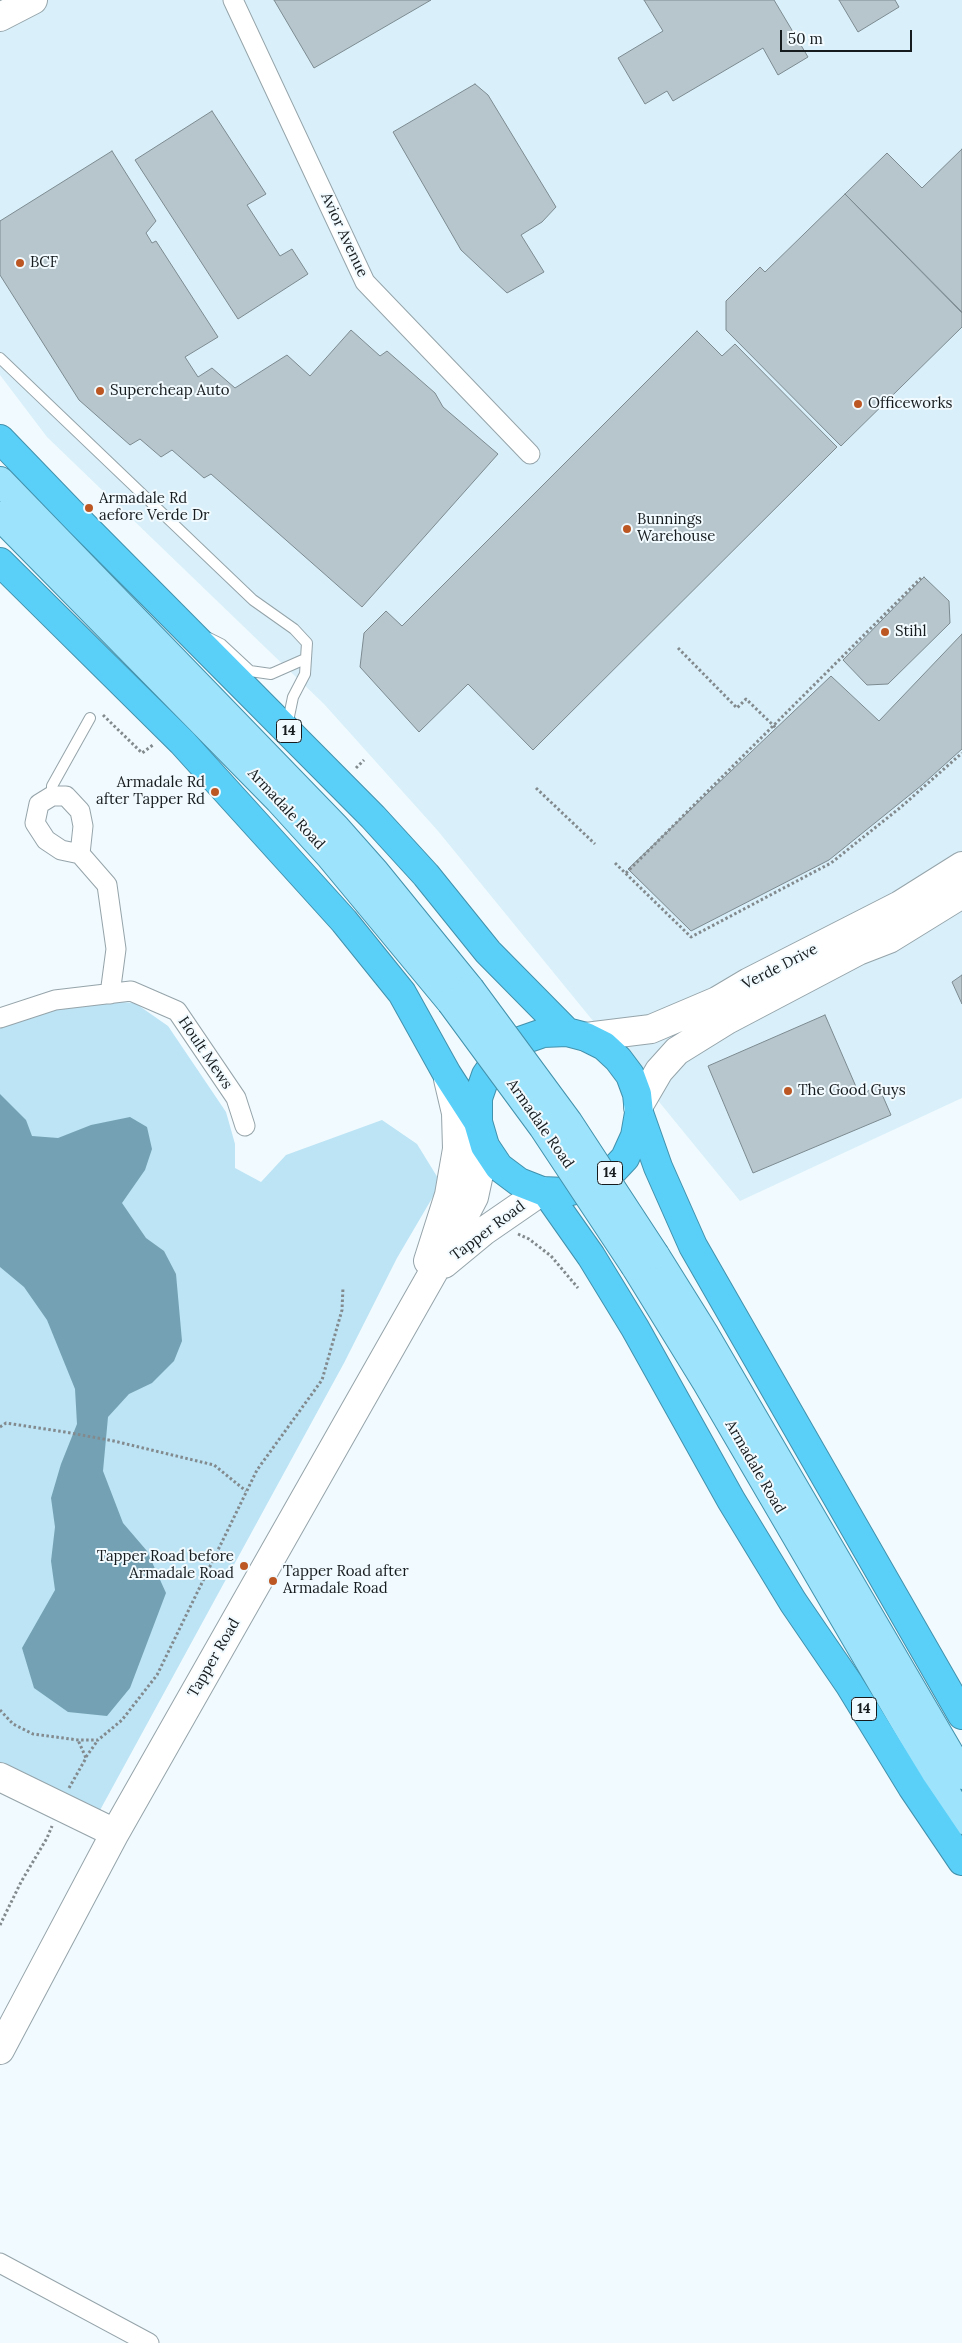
<!DOCTYPE html>
<style>
body{margin:0}
#map{position:relative;width:962px;height:2343px;overflow:hidden;background:#f1fafe;font-family:Lora,serif}
canvas{display:block}
.scale{position:absolute;left:780px;top:30px;width:132px;height:22px;box-sizing:border-box;border:2px solid #161b1e;border-top:0;padding-left:6px;font-size:15px;line-height:18px;white-space:nowrap;color:#161b1e;-webkit-text-stroke:4px #f1fafe;paint-order:stroke}
</style>
<div id="map">
<canvas width="962" height="2343"></canvas>
<div class="scale">50 m</div>
</div>
<script>
const ctx = document.querySelector('canvas').getContext('2d');
ctx.lineJoin = 'round';
function fillPath(path, color) {
  ctx.fillStyle = color;
  ctx.fill(path, 'evenodd');
}
function poly(rows) {
  const path = new Path2D();
  for (const r of rows) {
    path.moveTo(r[0], r[1]);
    for (let i = 2; i < r.length; i += 2) path.lineTo(r[i], r[i + 1]);
  }
  return path;
}
function strokePath(path, color, width, dash) {
  ctx.strokeStyle = color;
  ctx.lineWidth = width;
  ctx.lineCap = dash ? 'butt' : 'round';
  ctx.setLineDash(dash || []);
  ctx.stroke(path);
}
function write(font, color, halo, rows, align = 'center') {
  ctx.font = font + ' Lora,serif';
  ctx.lineWidth = 4;
  ctx.setLineDash([]);
  ctx.textBaseline = 'middle';
  ctx.strokeStyle = halo;
  ctx.fillStyle = color;
  for (const [text, x, y, turn = 0] of rows) {
    ctx.save();
    ctx.translate(x, y);
    ctx.rotate((+turn || 0) * Math.PI / 180);
    ctx.textAlign = isNaN(turn) ? turn : align;
    if (halo) ctx.strokeText(text, 0, 0);
    ctx.fillText(text, 0, 0);
    ctx.restore();
  }
}
const built = poly([
 [0,0,962,0,962,1098,740,1201,438,831,324,704,47,437,0,375]
]);
const green = poly([
 [95,1000,135,1003,168,1026,226,1112,235,1144,235,1168,261,1182,286,1155,382,1120,417,1144,441,1183,397,1258,344,1363,93,1823,0,1778,0,1027,18,1019]
]);
const water = poly([
 [0,1094,26,1120,32,1136,58,1138,91,1125,130,1117,147,1127,152,1149,145,1170,122,1203,146,1238,164,1251,176,1274,182,1341,174,1361,152,1383,129,1394,108,1417,103,1471,123,1523,147,1551,166,1593,130,1688,107,1716,68,1712,34,1688,22,1648,55,1590,51,1561,55,1527,51,1498,61,1464,77,1424,75,1389,47,1320,24,1287,0,1267]
]);
const building = poly([
 [274,0,431,0,314,68,274,0],
 [644,0,774,0,808,57,778,75,763,48,673,101,667,91,645,104,618,58,663,31,644,0],
 [839,0,895,0,899,7,858,32,839,0],
 [475,84,488,95,556,207,542,222,521,235,544,272,507,293,461,250,393,132,475,84],
 [212,111,266,194,247,205,280,256,292,249,308,274,238,319,135,160,212,111],
 [962,149,962,312,845,194,887,153,922,188,962,149],
 [112,151,156,221,146,233,152,243,156,241,218,337,185,357,198,377,212,368,235,388,287,355,310,376,351,330,380,356,387,351,435,393,443,407,498,454,362,607,211,474,204,478,172,450,161,457,140,439,130,445,79,400,0,275,0,221,112,151],
 [845,194,962,313,962,327,841,446,726,330,726,301,760,267,765,272,845,194],
 [697,331,722,356,735,344,837,447,533,750,468,684,419,732,360,667,364,633,386,611,402,626,697,331],
 [924,577,949,601,950,623,888,684,867,685,843,660,924,577],
 [962,634,962,749,922,785,829,860,691,931,628,869,831,676,879,721,962,634],
 [962,975,962,1004,952,982,962,975],
 [825,1015,860,1096,878,1085,891,1115,753,1173,708,1066,825,1015]
]);
const path = poly([
 [678,648,737,708,746,699,776,728],
 [103,715,142,753,153,745],
 [356,768,364,760],
 [536,788,595,844],
 [615,863,691,937,831,863,901,807,962,753],
 [626,873,921,578],
 [518,1234,529,1239,551,1256,578,1288],
 [0,1427,6,1423,65,1432,114,1441,214,1465,246,1491],
 [0,1710,13,1724,33,1734,78,1740,98,1740,122,1720,157,1675,257,1470,322,1380,342,1310,343,1287],
 [86,1757,98,1740],
 [69,1788,86,1758,78,1740],
 [0,1925,21,1882,47,1838,52,1826]
]);
const lane = poly([
 [0,358,253,600,294,629,307,643,305,674,293,697,287,726],
 [209,638,221,644,250,671,271,674,305,659],
 [52,796,52,786,90,718]
]);
const street = poly([
 [233,0,365,282,530,454],
 [80,854,83,826,80,811,66,796,52,796,39,804,35,823,46,840,61,850,80,854,107,885,116,949,110,994],
 [0,1018,55,1000,131,991,177,1011,236,1098,245,1126],
 [0,2263,149,2343]
]);
const secondary = poly([
 [0,17,33,0],
 [586,1037,651,1029,717,1001,749,982,900,905,962,866],
 [638,1107,659,1071,677,1051,727,1020,858,951,889,939,962,894],
 [428,1261,449,1195,457,1149,456,1113,448,1079],
 [444,1264,484,1231,542,1191],
 [0,1777,115,1833],
 [0,2050,115,1833,451,1241,474,1197,485,1146]
]);
const primary = poly([
 [0,481,336,828,375,872,470,989],
 [0,516,279,800,330,856,451,1002],
 [655,1255,705,1335,962,1775],
 [635,1266,707,1383,962,1820]
]);
const highway = poly([
 [0,439,79,521,373,817,426,875,488,952,567,1032],
 [0,562,182,742,344,921,402,993,447,1074,478,1122],
 [639,1113,635,1136,625,1158,609,1175,588,1187,566,1192,542,1191,519,1182,499,1167,485,1146,478,1122,478,1098,486,1075,500,1055,520,1041,543,1033,567,1032,586,1037,604,1046,618,1059,630,1075,637,1094,639,1113,658,1167,693,1246,962,1715],
 [546,1192,591,1256,635,1328,731,1500,793,1602,849,1684,912,1787,962,1861]
]);
const primaryBridge = poly([
 [470,989,568,1122,655,1255],
 [451,1002,543,1127,635,1266]
]);
const markers = [
 [20,263,5,"#bc5724"],
 [100,391,5,"#bc5724"],
 [858,404,5,"#bc5724"],
 [89,508,5,"#bc5724"],
 [627,529,5,"#bc5724"],
 [885,632,5,"#bc5724"],
 [215,792,5,"#bc5724"],
 [788,1091,5,"#bc5724"],
 [244,1566,5,"#bc5724"],
 [273,1581,5,"#bc5724"]
];
const shields = [
 [289,731,25],
 [610,1173,25],
 [864,1709,25]
];
const shieldNames = [
 ["14",289,731],
 ["14",610,1173],
 ["14",864,1709]
];
const streetNames = [
 ["Avior Avenue",344,235,65],
 ["Armadale Road",286,809,47],
 ["Verde Drive",780,967,-27],
 ["Hoult Mews",205,1053,56],
 ["Armadale Road",540,1124,55],
 ["Tapper Road",488,1231,-37],
 ["Armadale Road",755,1467,60],
 ["Tapper Road",214,1658,-60]
];
const poiNames = [
 ["BCF",30,263],
 ["Supercheap Auto",110,391],
 ["Officeworks",868,404],
 ["Armadale Rd",99,499],
 ["aefore Verde Dr",99,516],
 ["Bunnings",637,520],
 ["Warehouse",637,537],
 ["Stihl",895,632],
 ["Armadale Rd",205,783,"right"],
 ["after Tapper Rd",205,800,"right"],
 ["The Good Guys",798,1091],
 ["Tapper Road before",234,1557,"right"],
 ["Armadale Road",234,1574,"right"],
 ["Tapper Road after",283,1572],
 ["Armadale Road",283,1589]
];
fillPath(built, '#d9f0fa');
fillPath(green, '#bce4f5');
fillPath(water, '#74a2b4');
fillPath(building, '#b7c6cc');
strokePath(building, '#7d8b91', 1);
strokePath(lane, '#95a4aa', 12);
strokePath(street, '#95a4aa', 21);
strokePath(secondary, '#95a4aa', 30);
strokePath(primary, '#4291ac', 30);
strokePath(highway, '#4291ac', 30);
strokePath(path, '#838a8e', 3, [2.5, 2.5]);
strokePath(lane, '#fff', 10);
strokePath(street, '#fff', 19);
strokePath(secondary, '#fff', 28);
strokePath(primary, '#9ce3fb', 28);
strokePath(highway, '#5ad0f9', 28);
strokePath(primaryBridge, '#4291ac', 30, []);
strokePath(primaryBridge, '#9ce3fb', 28);
for (const [x, y, r, color] of markers) {
  const dot = new Path2D();
  dot.arc(x, y, r, 0, 2 * Math.PI);
  ctx.fillStyle = color;
  ctx.fill(dot);
  strokePath(dot, '#f1fafe', 2);
}
for (const [x, y, w] of shields) {
  const box = new Path2D();
  box.roundRect(x - w / 2, y - 11.5, w, 23, 4);
  ctx.fillStyle = '#f1fafe';
  ctx.fill(box);
  strokePath(box, '#161b1e', 1);
}
write('bold 14px', '#161b1e', null, shieldNames);
write('15px', '#161b1e', '#f1fafe', streetNames);
write('15px', '#161b1e', '#f1fafe', poiNames, 'left');
</script>
